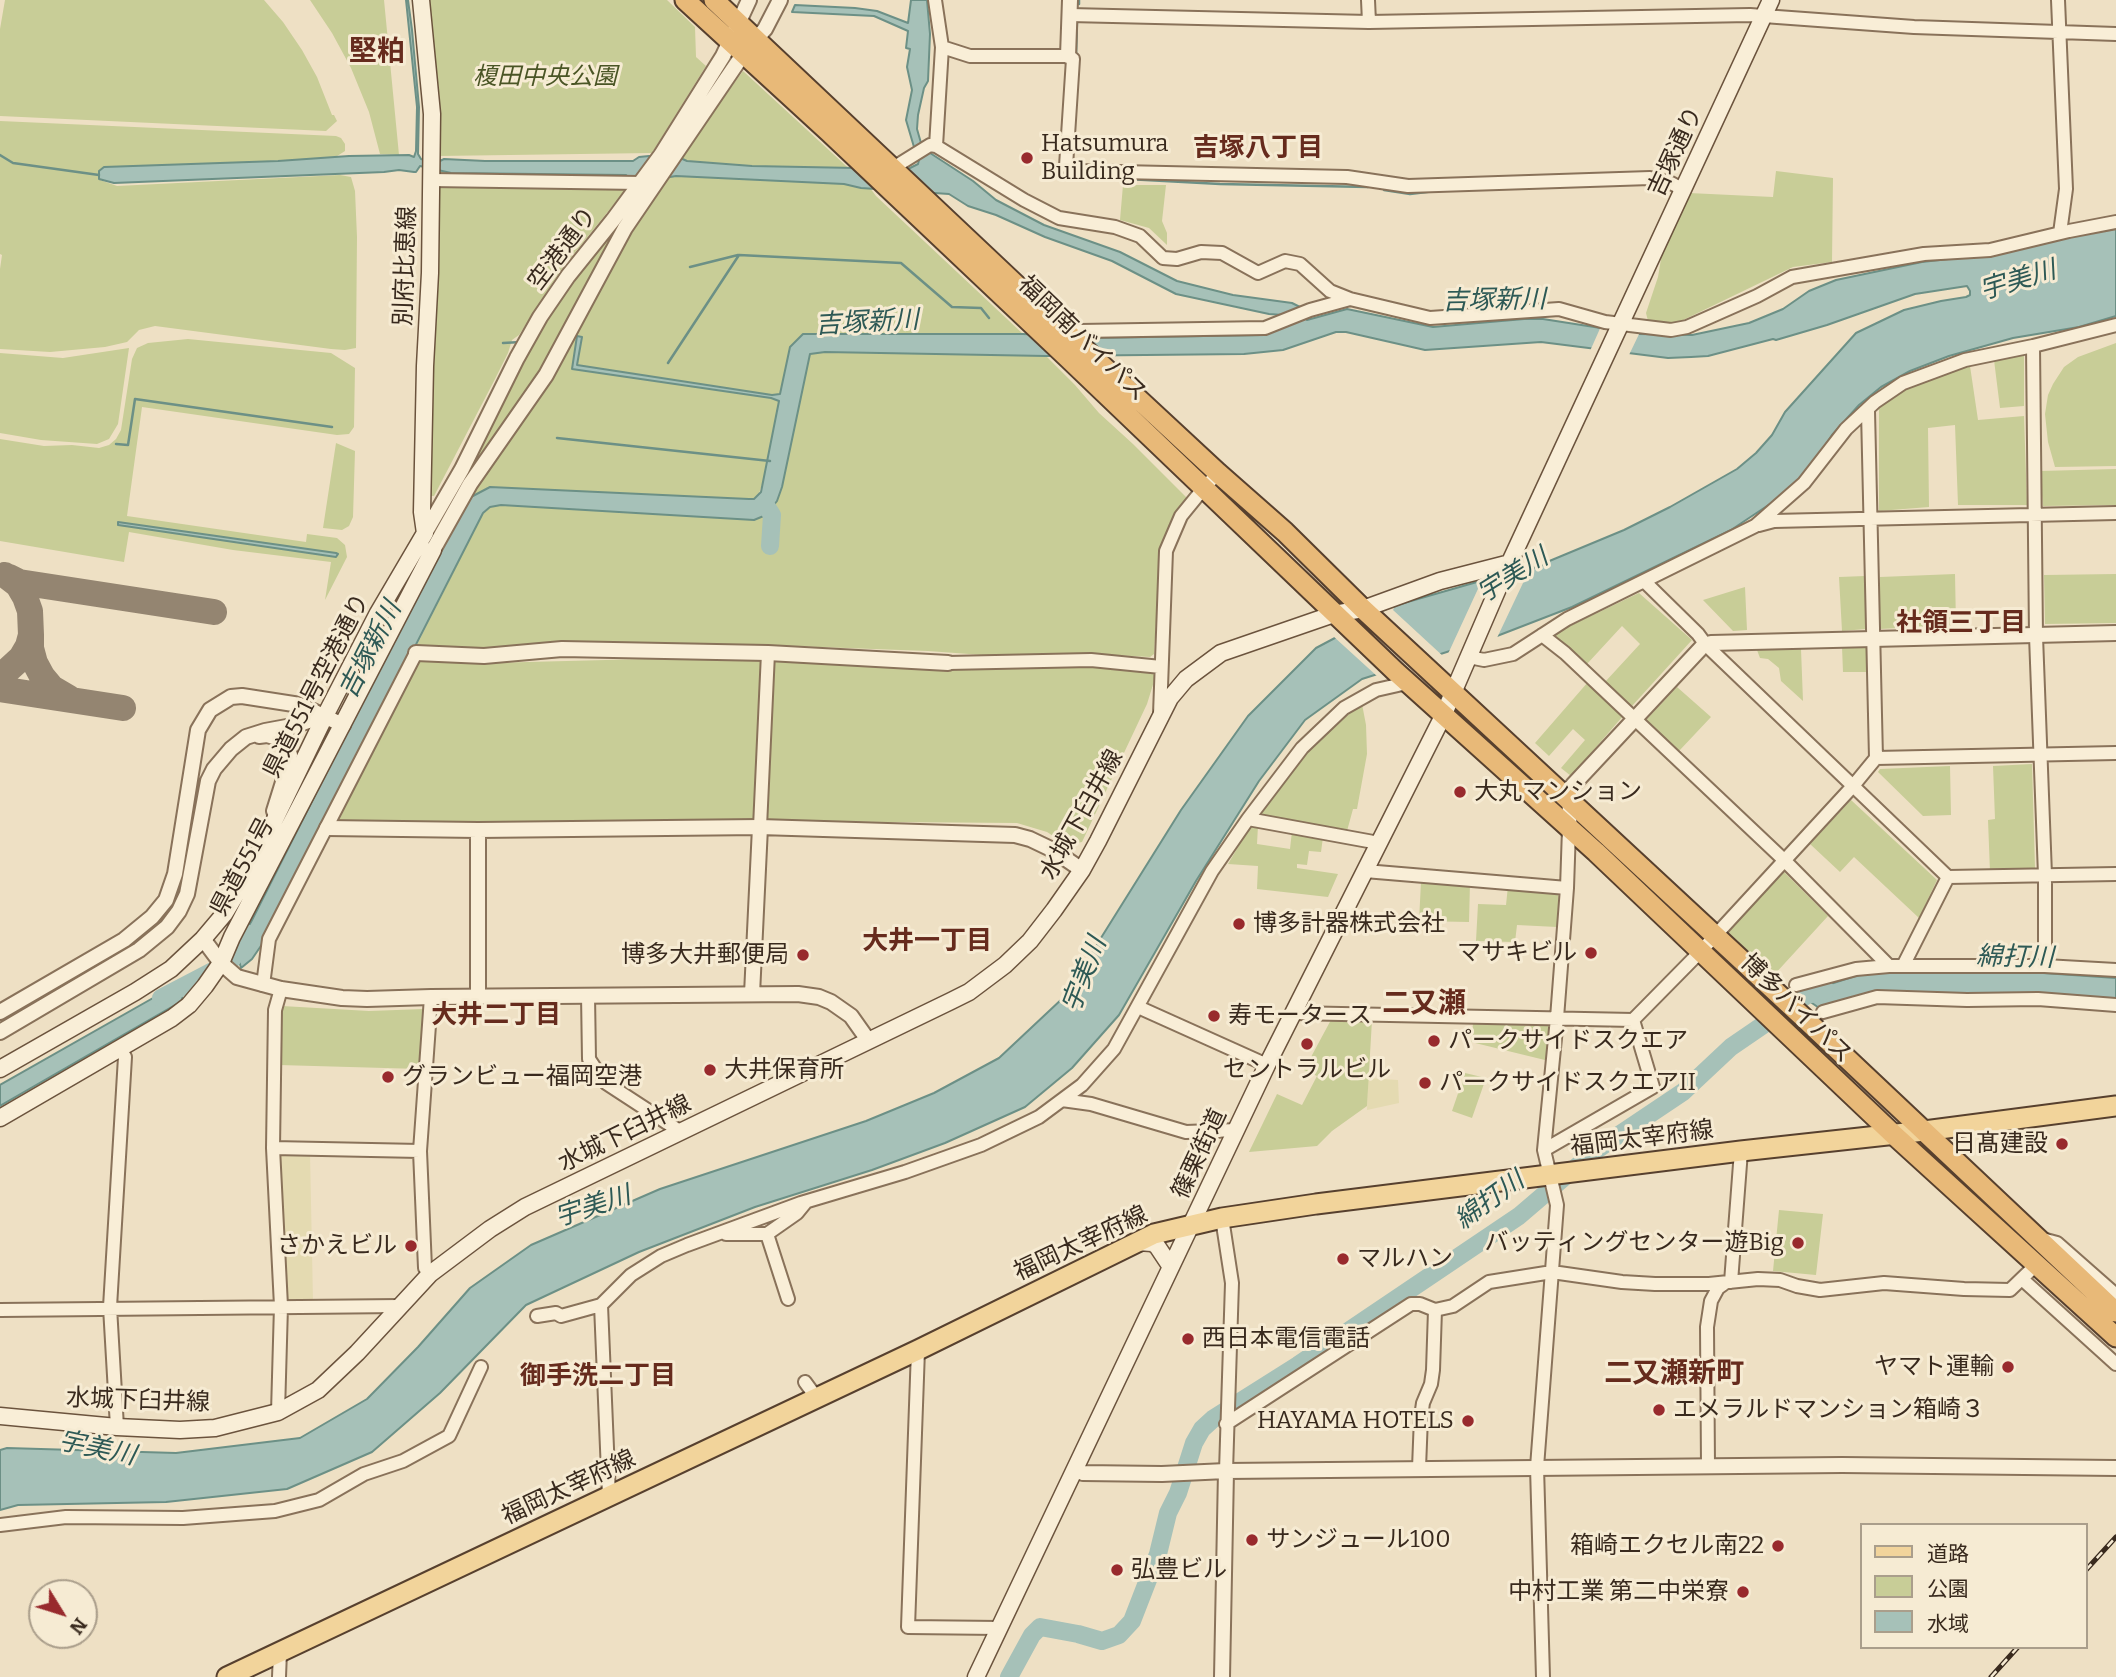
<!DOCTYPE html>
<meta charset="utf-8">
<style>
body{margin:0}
#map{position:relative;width:2116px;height:1677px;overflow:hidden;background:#eee0c4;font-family:Bitter,"Noto Sans JP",serif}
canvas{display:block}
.legend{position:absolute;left:1860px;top:1523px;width:228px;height:126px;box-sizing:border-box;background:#f6ebd3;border:2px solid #aa9e8b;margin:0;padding:9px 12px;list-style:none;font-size:21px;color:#392a1e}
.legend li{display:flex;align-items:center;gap:14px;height:35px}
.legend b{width:35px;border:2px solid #aa9e8b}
.north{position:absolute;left:28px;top:1579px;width:70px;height:70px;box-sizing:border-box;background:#f6ebd3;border:2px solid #aa9e8b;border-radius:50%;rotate:128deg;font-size:19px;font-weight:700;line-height:28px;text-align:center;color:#392a1e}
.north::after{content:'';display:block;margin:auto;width:24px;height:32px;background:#982a2d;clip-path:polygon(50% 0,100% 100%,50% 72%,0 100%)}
</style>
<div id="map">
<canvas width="2116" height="1677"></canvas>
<ul class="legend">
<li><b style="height:9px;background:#f2d49b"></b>道路</li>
<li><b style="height:19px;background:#c8cd97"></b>公園</li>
<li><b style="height:19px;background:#a6c1b8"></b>水域</li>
</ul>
<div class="north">N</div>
</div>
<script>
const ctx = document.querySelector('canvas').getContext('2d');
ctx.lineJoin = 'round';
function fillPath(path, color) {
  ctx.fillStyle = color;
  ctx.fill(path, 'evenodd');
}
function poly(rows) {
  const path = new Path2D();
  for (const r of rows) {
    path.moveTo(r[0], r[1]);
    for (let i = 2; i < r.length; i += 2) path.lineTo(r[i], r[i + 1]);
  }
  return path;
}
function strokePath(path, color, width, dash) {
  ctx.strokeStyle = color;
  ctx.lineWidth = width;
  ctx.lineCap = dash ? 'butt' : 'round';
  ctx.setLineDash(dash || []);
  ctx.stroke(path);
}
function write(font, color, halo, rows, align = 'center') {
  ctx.font = font + ' Bitter,"Noto Sans JP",serif';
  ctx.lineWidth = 6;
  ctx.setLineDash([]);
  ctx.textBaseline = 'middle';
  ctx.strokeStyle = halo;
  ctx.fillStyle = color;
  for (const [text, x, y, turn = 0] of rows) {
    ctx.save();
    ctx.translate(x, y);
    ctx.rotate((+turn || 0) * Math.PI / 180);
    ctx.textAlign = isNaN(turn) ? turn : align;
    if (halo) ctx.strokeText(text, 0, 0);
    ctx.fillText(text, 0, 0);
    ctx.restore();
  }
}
const farmland = poly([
 [1368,1078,1398,1080,1399,1103,1367,1110],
 [279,1152,310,1153,313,1301,285,1301]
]);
const green = poly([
 [5,0,264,0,283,22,302,50,317,77,332,115,334,115,337,121,326,131,0,116,0,29],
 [310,0,384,0,399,155,380,154,369,112,351,68,332,33],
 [429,0,667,0,695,27,696,57,706,66,652,153,438,156,440,101],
 [743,71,870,188,876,196,1023,334,803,334,790,347,780,394,772,395,576,365,582,338,577,340,572,368,771,398,779,401,763,482,758,496,754,499,749,499,490,487,463,508,486,469,525,418,551,378,630,231,687,144,713,112],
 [0,121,336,136,341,138,345,144,345,151,334,158,113,168,100,180,117,186,340,175,351,177,355,191,357,237,356,348,345,350,331,349,155,326,139,330,127,342,105,347,50,352,0,349,0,269,2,255,0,254],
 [440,159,635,178,560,271,519,335,512,340,508,353,494,381,434,496,427,496],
 [1776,171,1833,178,1832,262,1793,267,1677,323,1648,321,1646,313,1658,277,1663,247,1689,193,1773,197],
 [1123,185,1166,185,1162,221,1167,233,1167,245,1149,228,1120,220],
 [618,223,619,224,588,287,541,372,419,566,397,598,395,597,476,457,526,353,560,297],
 [188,339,331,353,355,368,354,427,349,434,337,435,142,407,127,516,306,542,307,534,337,538,345,545,347,557,325,600,331,562,233,550,129,532,124,562,0,541,0,439,44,446,72,445,99,448,109,445,116,439,121,430,132,359,137,348,148,343],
 [2116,343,2116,466,2055,467,2048,442,2045,414,2048,395,2053,384,2064,367,2078,357],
 [129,348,118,424,109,439,97,444,41,440,0,433,0,353,63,358],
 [825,352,1046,356,1075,385,1099,413,1133,444,1187,498,1175,513,1160,556,1154,654,1150,657,1093,654,1010,657,928,651,764,645,597,643,485,651,416,647,483,513,490,507,501,505,754,520,766,515,777,501,782,487,810,354],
 [2024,354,2024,406,2000,408,1994,360],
 [1970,366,1978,420,2024,416,2027,505,1958,505,1955,425,1928,428,1929,507,1879,511,1879,407,1908,388],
 [336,443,355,451,353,517,349,526,342,530,323,528],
 [2116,469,2116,505,2043,506,2040,471],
 [1955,574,1956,625,1880,629,1880,577],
 [2116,574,2116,623,2045,624,2044,575],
 [1865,576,1866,629,1842,631,1839,577],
 [1745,587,1747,630,1733,631,1703,600],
 [1639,593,1692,640,1632,706,1605,682,1640,644,1622,626,1587,664,1553,634],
 [1868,645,1867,672,1843,672,1842,647],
 [1801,649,1803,701,1781,681,1779,668,1768,659,1760,658,1757,650],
 [763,656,755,821,484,824,339,820,416,660,488,663],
 [773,658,967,667,1028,668,1087,665,1153,671,1156,675,1147,704,1082,842,1067,845,1047,832,1017,823,765,821],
 [1588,682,1623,716,1571,776,1561,768,1585,740,1573,729,1549,756,1535,743],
 [1677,687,1711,717,1679,751,1646,720],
 [1362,704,1366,725,1367,754,1357,809,1353,809,1347,831,1257,814,1318,738],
 [2032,764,2035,868,1990,872,1988,820,1995,819,1993,766],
 [1950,766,1951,815,1923,816,1878,772,1880,769],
 [1851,800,1937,880,1919,918,1854,857,1840,872,1810,844],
 [1251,825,1258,826,1257,844,1290,849,1292,831,1323,837,1321,852,1309,851,1307,865,1297,864,1297,868,1338,874,1328,897,1257,889,1258,866,1228,864],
 [1784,872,1828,916,1774,975,1728,932],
 [1421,882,1470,883,1469,922,1419,921],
 [1508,886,1559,890,1557,927,1517,925,1515,942,1476,941,1478,904,1506,905],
 [282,1006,369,1011,424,1009,420,1069,279,1065],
 [1332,1018,1372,1020,1367,1106,1332,1131,1317,1146,1249,1152,1277,1094,1302,1105,1317,1076,1304,1070],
 [1473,1024,1552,1026,1549,1061,1471,1042],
 [1465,1073,1486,1078,1472,1118,1452,1111],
 [1779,1210,1823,1214,1816,1275,1773,1271]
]);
const water = poly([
 [406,0,408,0,412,30,419,107,418,154,421,159,436,163,444,159,485,161,633,161,639,157,649,156,678,157,687,161,752,166,908,169,918,164,920,156,914,147,906,120,912,90,907,67,910,49,906,48,908,31,874,16,792,12,795,5,855,8,877,11,908,23,911,0,927,0,930,34,928,81,924,88,918,115,917,129,921,143,927,151,973,181,996,200,1044,225,1120,252,1177,281,1233,295,1292,303,1300,307,1307,320,1347,309,1433,327,1524,319,1543,319,1639,334,1692,335,1749,323,1783,309,1809,291,1836,280,1922,262,1992,254,2116,227,2116,316,2079,327,2013,338,1949,356,1910,371,1881,387,1859,405,1832,435,1805,476,1791,490,1731,530,1572,607,1497,636,1362,679,1305,720,1259,781,1196,881,1119,1015,1072,1068,1025,1107,945,1143,872,1170,755,1207,639,1252,526,1305,440,1393,372,1452,287,1489,166,1502,18,1505,0,1510,0,1450,7,1448,176,1453,300,1438,367,1399,418,1347,470,1288,531,1245,660,1189,866,1121,934,1093,999,1058,1064,997,1181,810,1248,716,1316,648,1397,605,1529,567,1540,568,1547,562,1624,530,1670,507,1737,469,1756,453,1772,435,1785,412,1856,333,1904,310,1941,301,1966,297,1970,295,1970,291,1967,286,1915,294,1827,325,1776,340,1773,339,1708,356,1691,357,1668,358,1541,342,1425,350,1346,332,1336,332,1283,350,1244,354,1046,356,825,352,810,354,782,487,777,501,766,515,754,520,501,505,490,507,483,513,267,937,252,959,241,968,235,945,242,937,251,922,398,631,463,508,471,497,490,487,749,499,754,499,761,492,779,401,771,398,572,369,577,336,582,337,577,365,772,395,780,394,790,347,803,334,1023,334,1092,338,1261,335,1271,332,1283,315,1269,314,1176,294,1112,261,1045,237,996,215,968,206,949,194,861,188,844,184,676,176,664,178,629,178,626,175,451,173,420,166,416,172,414,172,399,170,384,172,114,183,99,179,99,171,104,167,278,161,349,156,409,155,414,157,416,151,417,107,406,0],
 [118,522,336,553,338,554,336,557,118,525,118,522],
 [2014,971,2116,978,2116,1000,2004,993,1942,995,1822,1010,1799,994,1868,972,2014,971],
 [183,981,182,1001,0,1106,0,1085,183,981]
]);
const pier = poly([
 [1602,324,1641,330,1629,355,1590,351],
 [1532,564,1496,640,1447,656,1483,578],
 [1395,606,1393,610,1444,657,1378,677,1333,636]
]);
const stream = poly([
 [1079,4,1079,0],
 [1076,56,1077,22],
 [0,155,13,163,99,175],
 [1071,176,1220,184,1368,187],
 [1384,190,1410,194,1435,191],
 [690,267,738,255],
 [503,343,521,342],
 [668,363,739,255,901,263,952,307,981,308,989,318],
 [557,438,770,461],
 [116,444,128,445,135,399,332,427],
 [770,509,772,527]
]);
const river = poly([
 [765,504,772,515,770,546],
 [161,998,230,962,250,934],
 [1009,1677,1032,1635,1040,1627,1078,1634,1102,1641,1119,1635,1132,1621,1158,1554,1168,1513,1178,1493,1194,1443,1202,1429,1214,1418,1298,1365,1519,1216,1595,1151,1683,1092,1731,1047,1807,995,1826,990]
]);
const taxiway = poly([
 [9,577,19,582,214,612],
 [31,635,31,648,35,663,42,676,52,688,69,698],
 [0,677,21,658,28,646,31,635,30,611,25,597,18,585,5,575],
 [0,689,123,708]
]);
const minor = poly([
 [935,0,942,47,936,146],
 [1368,0,1369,22],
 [2058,0,2066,189,2060,233],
 [1070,15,1369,22,1750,15,1914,27,2116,34],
 [942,47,970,56,1068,56,1073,59,1066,166,1075,171,1347,177,1408,186,1650,178,1671,183,1684,190],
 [893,168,930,145,936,146,1024,200,1059,218,1115,227,1140,236,1163,258,1177,259,1201,252,1222,253,1258,273,1285,261,1300,264,1330,291,1350,299,1430,318,1559,309,1605,322,1671,330,1687,327,1757,296,1792,277,1924,254,1990,250,2069,231,2116,222],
 [431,180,640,183],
 [1080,331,1265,328,1310,310,1350,299],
 [2033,346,2036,636,2045,875,2045,966],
 [1868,411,1876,758],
 [1759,525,1774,521,2116,513],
 [1644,581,1698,634,1706,645,1948,877,2116,874],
 [1542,635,1565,653,1784,860,1889,966],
 [1469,657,1484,660,1513,654,1567,619,1755,526,1804,483,1846,429,1875,402,1903,383,1965,360,2033,346,2116,325],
 [948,663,1091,660,1161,667],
 [1160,714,1166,551,1181,516,1203,489,1218,473],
 [1248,819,1379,843],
 [760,827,768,653],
 [1365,871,1567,888],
 [1903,966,1948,877],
 [263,985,269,939,416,653],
 [1796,985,1856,969,1889,966,2045,966,2116,970],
 [588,995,589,1059,595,1068,606,1083,681,1132],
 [1138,1007,1267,1065],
 [1823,1012,1877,997,1967,1000,2038,999,2116,1005],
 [1293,1013,1633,1020,1701,951,1853,786,1876,758,2116,753],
 [1062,1100,1091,1104,1186,1132,1237,1130],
 [273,1148,420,1151],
 [1544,1150,1653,1087,1633,1020],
 [1222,1218,1232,1283,1226,1471],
 [726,1234,767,1234,797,1213,806,1202],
 [767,1234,788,1299],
 [2046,1240,2057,1243,2116,1295],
 [430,1274,425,1268,420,1151,431,997],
 [2022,1279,2116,1364],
 [1731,1282,1741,1151],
 [601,1305,609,1496],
 [0,1310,400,1306],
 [537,1316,556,1313,561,1316,601,1305,631,1275,661,1256,687,1245,801,1203,905,1172,981,1145,1039,1117,1082,1085,1114,1049,1212,871,1248,819,1302,748,1344,708,1376,690,1407,683],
 [918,1350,908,1627,999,1628],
 [805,1382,816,1397],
 [278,1412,281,1306,273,1148,275,1010,281,989],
 [1226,1424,1411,1304,1420,1304,1435,1310,1453,1306,1489,1282,1552,1272,1622,1282,1655,1284,1709,1284,1758,1279,1780,1280,1797,1286,1820,1290,1884,1283,1964,1289,2010,1290,2037,1264],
 [117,1427,110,1307,125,1057,120,1049],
 [1708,1466,1707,1327,1711,1301,1718,1288,1725,1283],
 [1419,1468,1421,1417,1423,1403,1431,1384,1433,1370,1435,1310],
 [0,1525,66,1517,183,1518,275,1511,319,1500,364,1474,403,1461,449,1436,481,1367],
 [279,1677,280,1652],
 [1543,1677,1537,1467,1557,1205,1544,1150,1557,1018,1567,888,1569,829]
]);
const tertiary = poly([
 [1068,56,1070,0],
 [425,533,462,469,517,358,540,317,568,276,613,220,661,155,723,56,749,0],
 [433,550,470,484,546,375,625,228,744,53,765,29,780,0],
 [416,653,484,656,562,649,768,653,948,663],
 [259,736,267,735,277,738,285,745,290,755,289,763,274,811],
 [327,828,478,830,760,827,1015,835,1030,839,1053,850,1082,870],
 [1569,829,1570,801,1573,785,1702,647,1711,643,2116,633],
 [203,939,221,963,237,977,281,989,342,998,367,999,431,997,798,994,819,997,831,1002,851,1016,868,1040],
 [752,994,760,827],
 [478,996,478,830],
 [0,1012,124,940,152,917,166,900,175,874,198,730,210,710,231,697,242,696,300,705,343,725],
 [0,1032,139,950,167,927,179,911,187,894,208,781,214,769,231,749,246,737,265,731,292,726,325,716],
 [1076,1470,1083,1473,1162,1474,1226,1471,1842,1465,2116,1468],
 [1222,1677,1226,1471]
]);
const secondary = poly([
 [0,1069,135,992,171,969,203,939,225,913,249,873,325,716,378,613,425,533,422,512,425,366,430,273,432,114,421,0],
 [0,1118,172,1018,189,1005,205,986,221,963,232,937,433,550],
 [1137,1242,1152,1243,1157,1246,1171,1267],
 [0,1416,117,1427,180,1430,215,1428,278,1412,318,1390,357,1353,430,1274,490,1229,525,1207,951,1001,969,992,1005,965,1030,941,1054,910,1082,870,1098,841,1170,698,1186,679,1221,653,1334,614,1363,609,1440,581,1510,563],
 [976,1677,1267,1065,1443,716,1503,577,1771,0]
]);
const primary = poly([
 [227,1677,918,1350,1154,1234,1222,1218,1316,1204,1741,1151,1924,1131,2116,1106]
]);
const trunk = poly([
 [685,0,829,132,1069,359,1396,672,1596,852,1894,1135,2116,1337],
 [714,0,1064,330,1218,473,1285,532,1363,609,1804,1018,2116,1312]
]);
const rail = poly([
 [2086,1570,2116,1537],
 [1991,1677,2018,1647]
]);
const markers = [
 [1027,158,7,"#982a2d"],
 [1460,792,7,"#982a2d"],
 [1239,924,7,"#982a2d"],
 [1591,953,7,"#982a2d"],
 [803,955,7,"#982a2d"],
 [1214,1016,7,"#982a2d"],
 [1434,1041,7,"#982a2d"],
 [1307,1044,7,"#982a2d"],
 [710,1070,7,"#982a2d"],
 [388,1077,7,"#982a2d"],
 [1425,1083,7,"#982a2d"],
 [2062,1144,7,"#982a2d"],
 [1798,1243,7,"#982a2d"],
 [411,1246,7,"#982a2d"],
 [1343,1259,7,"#982a2d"],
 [1188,1339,7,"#982a2d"],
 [2008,1367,7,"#982a2d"],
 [1659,1410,7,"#982a2d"],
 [1468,1421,7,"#982a2d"],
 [1252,1540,7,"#982a2d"],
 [1778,1546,7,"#982a2d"],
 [1117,1570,7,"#982a2d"],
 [1743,1592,7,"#982a2d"]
];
const parkNames = [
 ["榎田中央公園",545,77]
];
const poiNames = [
 ["Hatsumura",1041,144],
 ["Building",1041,172],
 ["大丸マンション",1474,792],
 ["博多計器株式会社",1253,924],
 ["マサキビル",1577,953,"right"],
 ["博多大井郵便局",789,955,"right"],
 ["寿モータース",1228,1016],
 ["パークサイドスクエア",1448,1041],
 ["大井保育所",724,1070],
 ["セントラルビル",1307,1070,"center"],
 ["グランビュー福岡空港",402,1077],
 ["パークサイドスクエアII",1439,1083],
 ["日髙建設",2048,1144,"right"],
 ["バッティングセンター遊Big",1784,1243,"right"],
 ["さかえビル",397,1246,"right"],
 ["マルハン",1357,1259],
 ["西日本電信電話",1202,1339],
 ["ヤマト運輸",1994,1367,"right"],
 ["エメラルドマンション箱崎３",1673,1410],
 ["HAYAMA HOTELS",1454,1421,"right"],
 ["サンジュール100",1266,1540],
 ["箱崎エクセル南22",1764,1546,"right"],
 ["弘豊ビル",1131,1570],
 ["中村工業 第二中栄寮",1729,1592,"right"]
];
const streetNames = [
 ["吉塚通り",1676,152,-65],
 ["空港通り",563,249,-53],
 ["別府比恵線",406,266,-88],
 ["福岡南バイパス",1082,339,44],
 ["県道551号空港通り",317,686,-63],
 ["水城下臼井線",1082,815,-61],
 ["県道551号",243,867,-62],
 ["博多バイパス",1796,1009,44],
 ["水城下臼井線",625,1134,-26],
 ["福岡太宰府線",1642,1139,-7],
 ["篠栗街道",1200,1154,-65],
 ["福岡太宰府線",1081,1244,-25],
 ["水城下臼井線",138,1401,2],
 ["福岡太宰府線",569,1488,-25]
];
const neighbourhoodNames = [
 ["吉塚八丁目",1258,149],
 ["社領三丁目",1961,624],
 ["大井一丁目",927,942],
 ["大井二丁目",496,1016],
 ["御手洗二丁目",598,1377]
];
const waterNames = [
 ["宇美川",2018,281,-17],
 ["吉塚新川",1494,301,-1],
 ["吉塚新川",867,323,-3],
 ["宇美川",1513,576,-32],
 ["吉塚新川",371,650,-63],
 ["綿打川",2015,958,1],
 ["宇美川",1085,975,-69],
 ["綿打川",1490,1201,-36],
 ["宇美川",593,1207,-18],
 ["宇美川",97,1449,12]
];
const quarterNames = [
 ["堅粕",377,52],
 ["二又瀬",1424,1004],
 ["二又瀬新町",1674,1374]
];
fillPath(farmland, '#e4dab1');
fillPath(green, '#c8cd97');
fillPath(water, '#a6c1b8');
strokePath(water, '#6c9086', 2);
fillPath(pier, '#eee0c4');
strokePath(stream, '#6c9086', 2.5);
strokePath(river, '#a6c1b8', 18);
strokePath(taxiway, '#948571', 26);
strokePath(minor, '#89725a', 16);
strokePath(tertiary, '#89725a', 18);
strokePath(secondary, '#6b533d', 19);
strokePath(primary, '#57402e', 23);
strokePath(trunk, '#57402e', 23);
strokePath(minor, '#f9eed7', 12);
strokePath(tertiary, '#f9eed7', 14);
strokePath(secondary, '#f9eed7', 16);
strokePath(primary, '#f2d49b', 19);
strokePath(trunk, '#e8b978', 19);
strokePath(rail, '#392a1e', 5);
strokePath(rail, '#f6ebd3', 2.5, [8]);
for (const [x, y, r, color] of markers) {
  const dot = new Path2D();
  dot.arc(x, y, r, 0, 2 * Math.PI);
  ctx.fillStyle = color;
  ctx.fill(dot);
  strokePath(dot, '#f6ebd3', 2.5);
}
write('italic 24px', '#4a5525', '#f6ebd3', parkNames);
write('24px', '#392a1e', '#f6ebd3', poiNames, 'left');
write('24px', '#392a1e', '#f6ebd3', streetNames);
write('bold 26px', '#662b1d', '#f6ebd3', neighbourhoodNames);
write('italic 26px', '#2d5955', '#f6ebd3', waterNames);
write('bold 28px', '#662b1d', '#f6ebd3', quarterNames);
</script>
